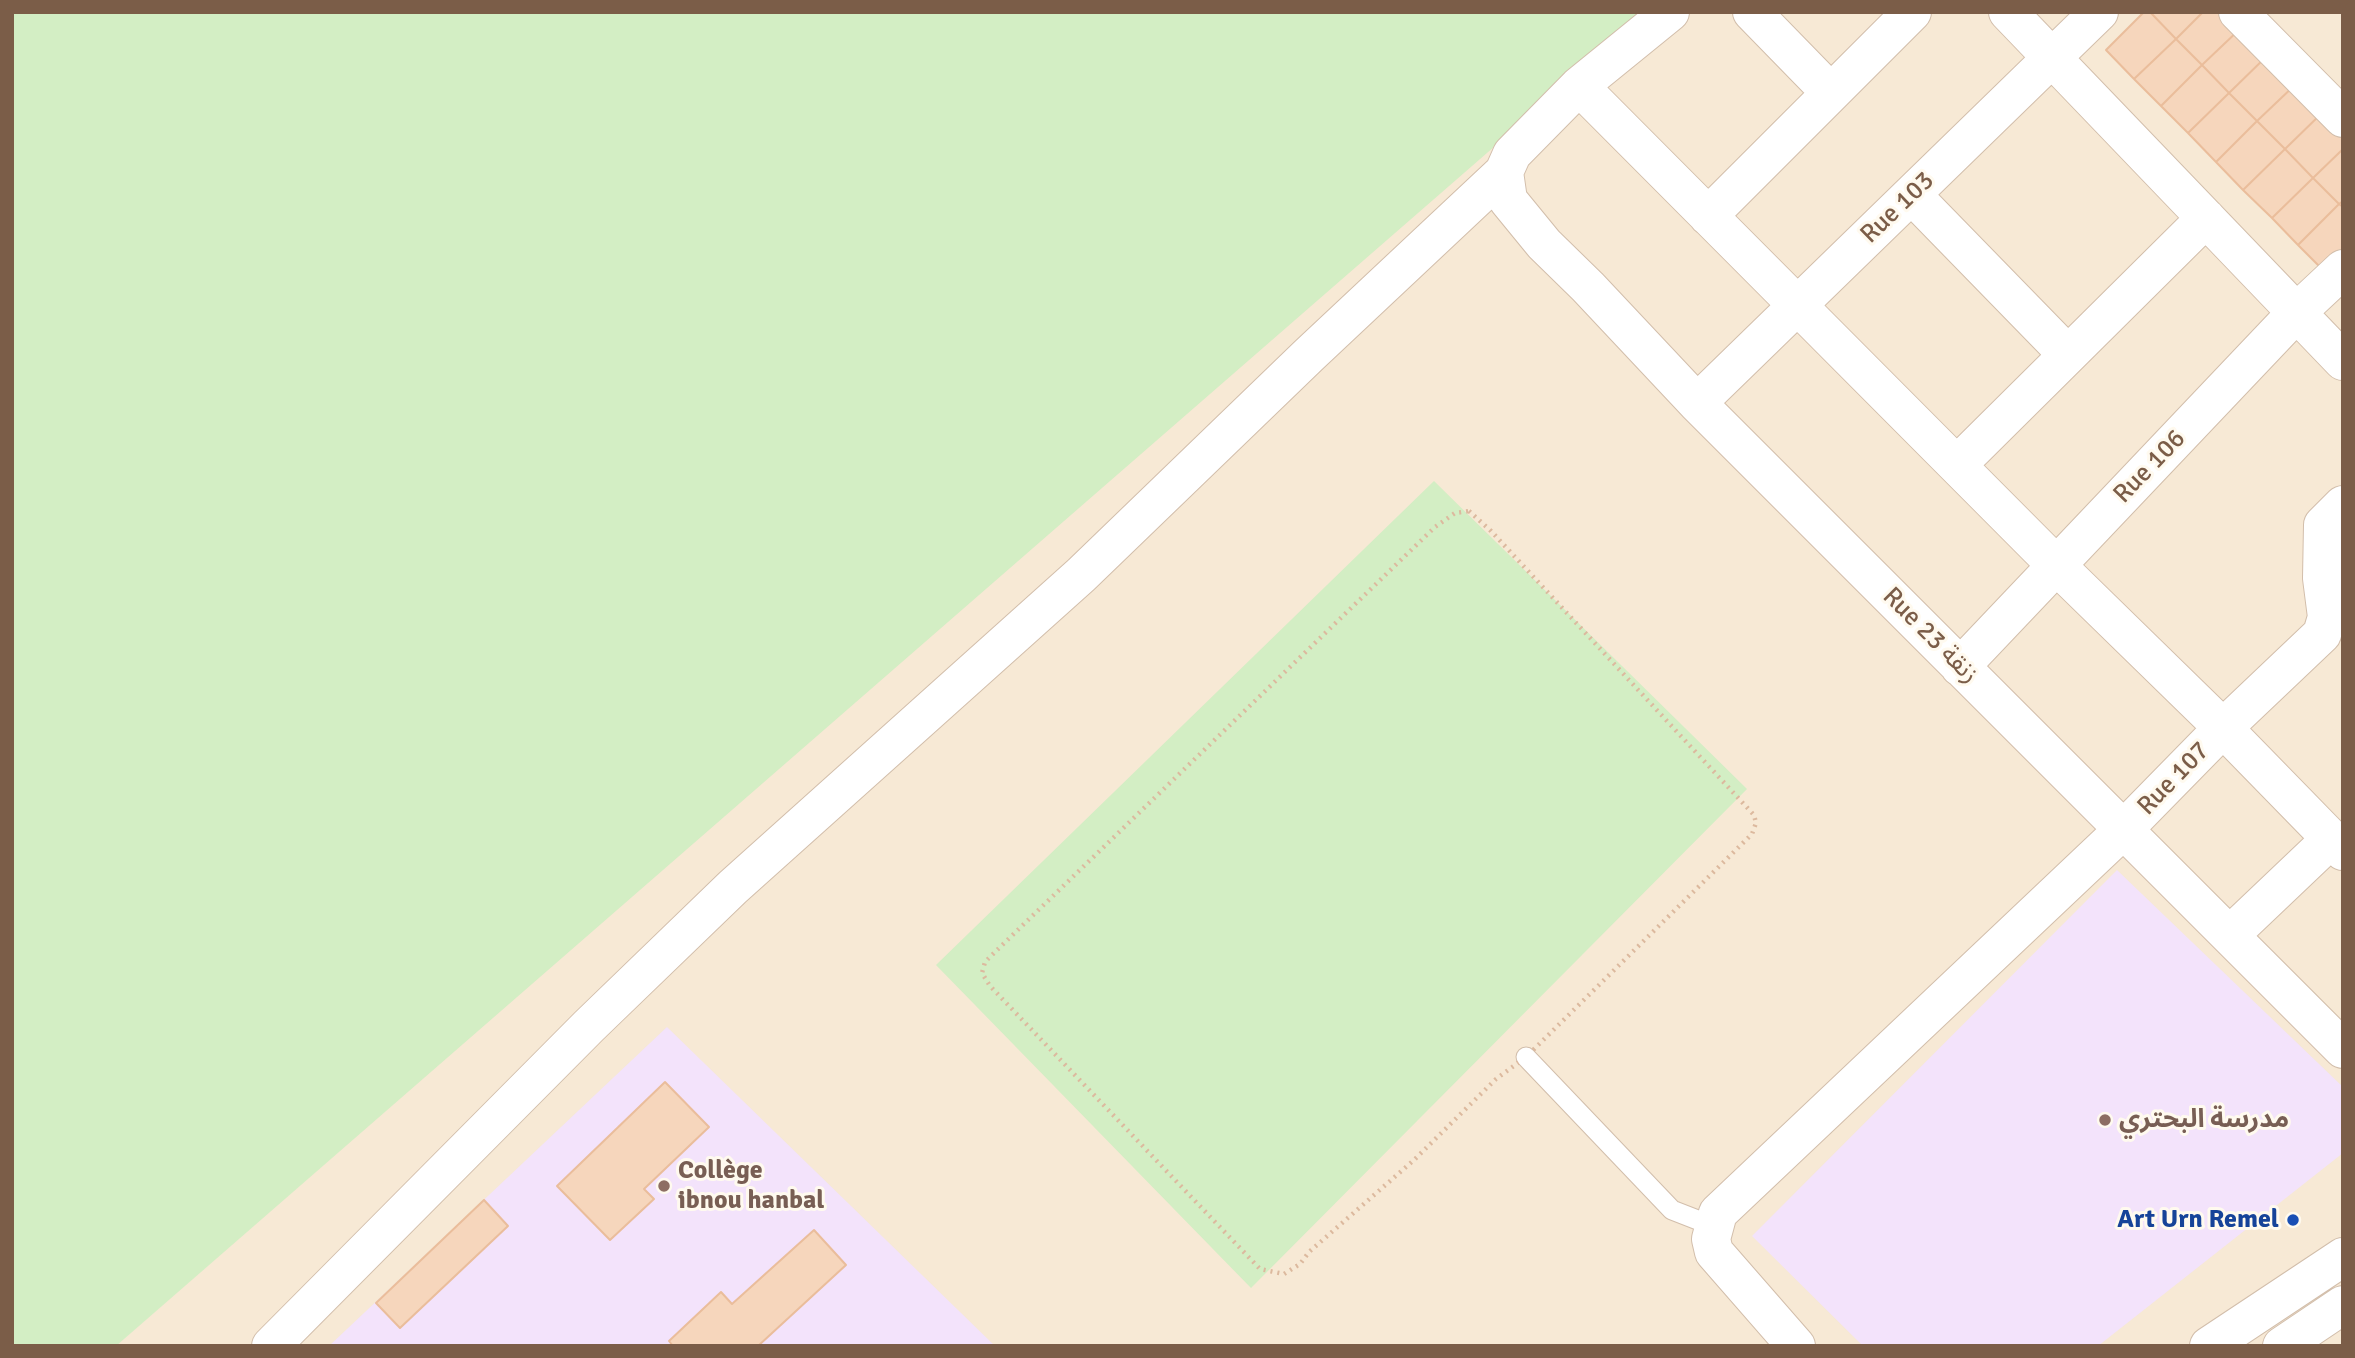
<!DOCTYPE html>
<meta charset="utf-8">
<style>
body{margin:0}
#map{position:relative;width:2355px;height:1358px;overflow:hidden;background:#fef6e7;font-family:Signika,sans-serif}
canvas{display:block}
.frame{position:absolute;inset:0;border:14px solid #7b5d48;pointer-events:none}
</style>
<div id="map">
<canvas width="2355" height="1358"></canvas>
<div class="frame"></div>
</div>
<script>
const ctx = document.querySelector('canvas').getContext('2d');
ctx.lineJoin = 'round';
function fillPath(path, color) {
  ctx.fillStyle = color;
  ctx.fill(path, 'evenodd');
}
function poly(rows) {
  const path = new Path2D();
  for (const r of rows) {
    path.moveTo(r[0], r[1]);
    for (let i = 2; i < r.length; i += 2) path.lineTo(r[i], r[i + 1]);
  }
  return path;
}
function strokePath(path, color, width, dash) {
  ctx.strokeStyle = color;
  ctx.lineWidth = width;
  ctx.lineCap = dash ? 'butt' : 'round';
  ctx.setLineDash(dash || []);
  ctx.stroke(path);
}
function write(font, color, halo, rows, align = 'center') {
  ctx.font = font + ' Signika,"Noto Sans Arabic",sans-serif';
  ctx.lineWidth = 6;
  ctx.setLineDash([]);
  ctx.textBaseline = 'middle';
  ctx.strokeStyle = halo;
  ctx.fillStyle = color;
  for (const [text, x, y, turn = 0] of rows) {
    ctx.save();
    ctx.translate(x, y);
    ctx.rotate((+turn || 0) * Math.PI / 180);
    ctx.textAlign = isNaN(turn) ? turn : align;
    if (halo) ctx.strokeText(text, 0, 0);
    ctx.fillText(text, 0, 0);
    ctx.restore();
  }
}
const residential = poly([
 [1653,12,2343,12,2343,1346,115,1346,1572,75]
]);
const education = poly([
 [2117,870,2343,1087,2343,1153,2098,1346,1863,1346,1752,1236],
 [667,1027,995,1346,329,1346]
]);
const green = poly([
 [12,12,1649,12,116,1346,12,1346],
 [1434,481,1747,789,1251,1288,936,965]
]);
const building = poly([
 [2144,12,2150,12,2176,39,2134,79,2106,50,2144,12],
 [2150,12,2203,12,2176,39,2150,12],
 [2203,12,2227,12,2242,27,2202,65,2176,39,2203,12],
 [2242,27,2269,54,2229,93,2202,65,2242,27],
 [2176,39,2202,65,2161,106,2134,79,2176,39],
 [2269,54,2297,83,2257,121,2229,93,2269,54],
 [2202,65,2229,93,2188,133,2161,106,2202,65],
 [2297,83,2324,111,2285,149,2257,121,2297,83],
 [2229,93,2257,121,2216,162,2188,133,2229,93],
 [2324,111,2343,130,2343,149,2313,178,2285,149,2324,111],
 [2257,121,2285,149,2243,190,2216,162,2257,121],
 [2285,149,2313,178,2272,218,2243,190,2285,149],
 [2343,149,2343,201,2339,204,2313,178,2343,149],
 [2313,178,2339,204,2298,245,2272,218,2313,178],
 [2339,204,2343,207,2343,266,2331,278,2298,245,2339,204],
 [665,1082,709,1127,644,1189,654,1199,610,1240,557,1186,665,1082],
 [484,1200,508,1226,400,1328,376,1303,484,1200],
 [814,1230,846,1265,758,1346,673,1346,669,1341,721,1292,732,1304,814,1230]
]);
const path = poly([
 [1469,511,1491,531,1754,815,1756,823,1752,834,1526,1057,1496,1079,1414,1160,1309,1252,1300,1264,1284,1274,1260,1269,990,986,982,973,985,962,996,951,1435,527,1455,513,1469,511]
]);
const service = poly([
 [1526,1057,1672,1210,1713,1226]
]);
const minor = poly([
 [1670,12,1579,86,1512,154,1504,172,1508,200,1544,244,1588,287,1697,403,2343,1049],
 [1752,12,1831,93],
 [2008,12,2343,361],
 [2238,12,2343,118],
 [1579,86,2056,565,2223,728,2343,851],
 [1912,195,2068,355],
 [1708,216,1912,12],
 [1697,403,2099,12],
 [1957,465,2206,218],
 [1960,667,2297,312,2343,269],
 [2230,935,2331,839],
 [271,1346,589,1026,733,887,1081,575,1309,355,1504,172],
 [1796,1346,1714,1252,1711,1239,1718,1213,2124,829,2223,728,2322,634,2327,617,2322,578,2323,525,2343,505],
 [2209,1346,2343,1257],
 [2282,1346,2343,1305]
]);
const markers = [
 [2105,1120,7,"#8d6e63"],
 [664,1186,7,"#8d6e63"],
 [2293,1220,7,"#1a4fb4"]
];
const streetNames = [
 ["Rue 103",1898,208,-44],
 ["Rue 106",2150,467,-46],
 ["Rue 23 زنقة",1930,636,45],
 ["Rue 107",2174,779,-46]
];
const educationNames = [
 ["مدرسة البحتري",2119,1120],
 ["Collège",678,1171],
 ["ibnou hanbal",678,1201]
];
const transitNames = [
 ["Art Urn Remel",2279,1220]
];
fillPath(residential, '#f7e9d5');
fillPath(education, '#f3e3fb');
fillPath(green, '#d3eec4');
fillPath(building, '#f6d6bc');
strokePath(building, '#eabd9b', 2);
strokePath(service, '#d2beab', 21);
strokePath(minor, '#d2beab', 40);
strokePath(path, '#dcb99e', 4.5, [2, 5]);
strokePath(service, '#fff', 19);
strokePath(minor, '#fff', 38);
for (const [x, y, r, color] of markers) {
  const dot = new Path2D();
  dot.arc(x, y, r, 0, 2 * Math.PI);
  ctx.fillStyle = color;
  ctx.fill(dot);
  strokePath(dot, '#fffaef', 2.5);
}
write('26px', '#7b5d48', '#fffaef', streetNames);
write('bold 26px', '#785e54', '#fffaef', educationNames, 'left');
write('bold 26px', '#164399', '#fffaef', transitNames, 'right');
</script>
